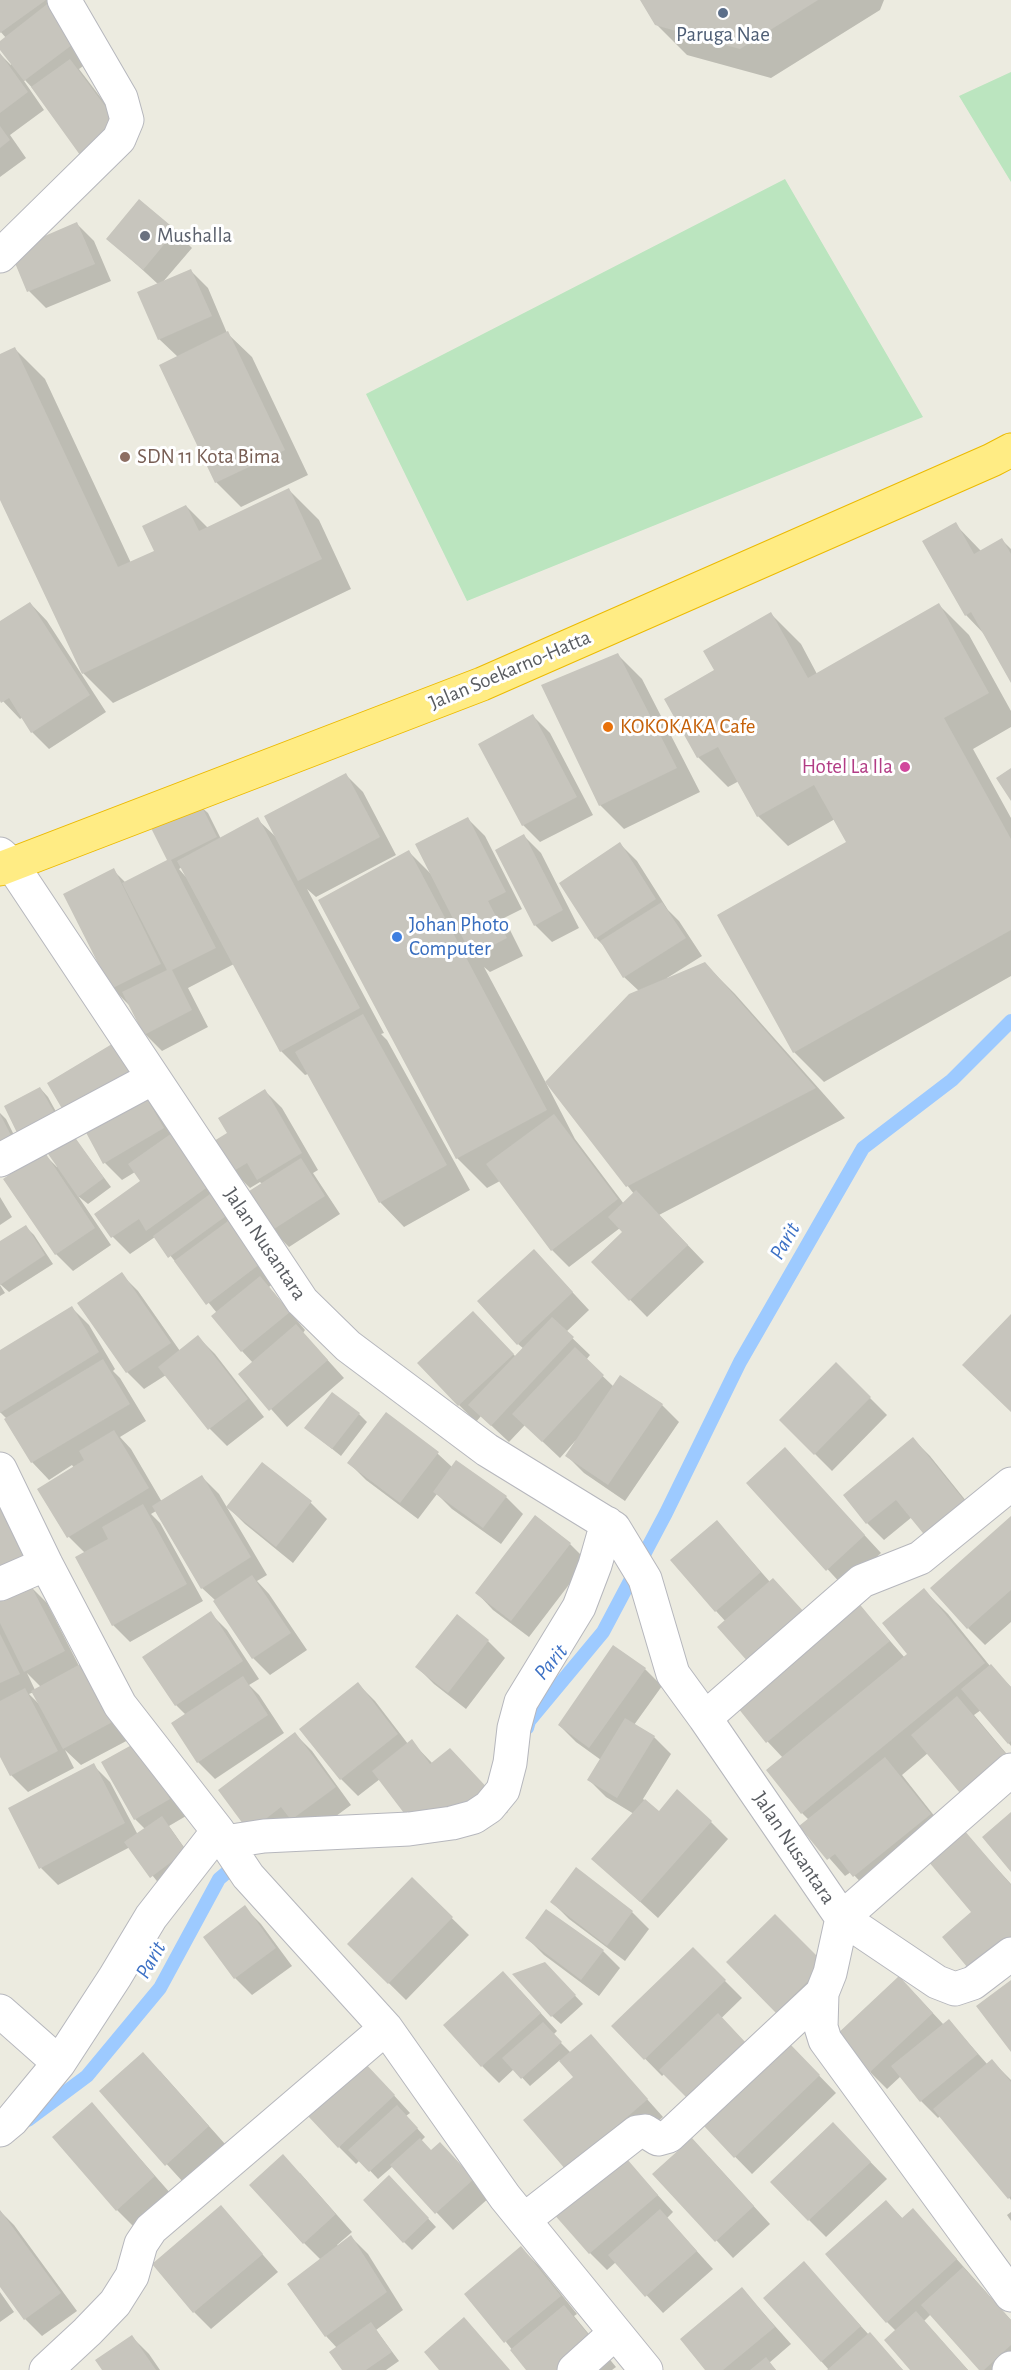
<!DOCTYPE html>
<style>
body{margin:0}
canvas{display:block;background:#ecebe0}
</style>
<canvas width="1011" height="2370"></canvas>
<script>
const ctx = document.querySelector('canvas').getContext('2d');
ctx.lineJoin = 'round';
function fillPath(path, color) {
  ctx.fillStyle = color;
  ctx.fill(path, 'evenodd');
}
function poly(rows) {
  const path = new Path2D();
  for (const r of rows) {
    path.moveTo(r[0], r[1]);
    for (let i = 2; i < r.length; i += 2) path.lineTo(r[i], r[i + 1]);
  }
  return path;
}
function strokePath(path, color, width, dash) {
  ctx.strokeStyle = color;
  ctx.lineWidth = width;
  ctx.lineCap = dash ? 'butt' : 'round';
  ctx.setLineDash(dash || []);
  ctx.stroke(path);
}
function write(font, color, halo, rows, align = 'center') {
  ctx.font = font + ' "Alegreya Sans",sans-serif';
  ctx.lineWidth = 6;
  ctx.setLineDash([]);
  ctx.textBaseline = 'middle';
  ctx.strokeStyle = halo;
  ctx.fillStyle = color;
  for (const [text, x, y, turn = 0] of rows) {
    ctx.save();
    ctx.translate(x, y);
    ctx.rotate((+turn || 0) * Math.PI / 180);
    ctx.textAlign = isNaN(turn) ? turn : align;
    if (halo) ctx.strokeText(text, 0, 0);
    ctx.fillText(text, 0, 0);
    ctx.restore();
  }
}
const green = poly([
 [1011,72,1011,182,959,96],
 [785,179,923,417,467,601,366,394]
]);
const shadow = poly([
 [0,0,61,0,96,57,79,69,136,144,99,171,36,92,25,80,24,81,44,110,10,135,26,158,0,177,0,54,11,65,12,63,0,47,0,43,6,38,0,31],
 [642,0,884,0,880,10,771,78,687,55,656,24],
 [77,224,94,241,111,281,46,308,29,291],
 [175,231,192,248,162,283,191,271,208,288,227,333,252,357,308,475,241,507,216,482,161,365,178,357,159,339,159,285,109,239],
 [15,349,45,379,131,563,156,551,186,506,208,528,289,490,319,520,351,589,113,703,83,673,0,496,0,356],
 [955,524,981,551,1002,540,1011,549,1011,680,986,636,966,615],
 [30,603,47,621,106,712,49,749,32,732,23,717,20,719,0,698,0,623],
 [939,605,969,635,1011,711,1011,727,973,749,1011,818,1011,976,824,1082,794,1052,848,843,835,819,788,846,758,816,739,781,728,787,698,757,716,671,771,614,801,644,817,674],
 [617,654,642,679,700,792,624,829,600,805],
 [533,716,550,733,593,815,540,842,523,825],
 [346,775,363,792,396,855,316,897,307,889,384,1033,381,1034,387,1040,470,1190,404,1227,380,1202,308,1074,305,1075,281,1051,234,964,188,988,208,1027,162,1051,145,1034,129,1005,112,988,113,870,126,883,170,860,199,805,208,813,221,839,257,819,276,837],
 [182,867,186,877,179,869],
 [468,819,485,836,522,909,504,918,523,956,490,972,484,967,546,1083,630,995,639,991,624,977,607,949,596,938,620,844,637,861,668,910,679,921,702,956,667,978,668,979,705,964,735,994,845,1118,659,1215,704,1262,647,1317,593,1262,624,1233,620,1228,569,1267,552,1250,500,1181,487,1188,457,1158,409,852,432,875],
 [547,1082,634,1194,624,1204,575,1139,546,1083],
 [524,836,541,853,579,928,552,942,535,925,497,851],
 [117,1043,234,1225,232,1227,245,1240,276,1281,269,1287,305,1330,303,1333,344,1378,287,1427,240,1374,253,1363,242,1351,217,1313,156,1238,155,1237,130,1254,113,1237,96,1214,142,1182,135,1172,122,1180,105,1163],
 [40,1088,48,1097,65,1128,30,1147],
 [265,1091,282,1108,318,1170,313,1173,340,1214,289,1247,272,1230,263,1185,260,1182,250,1188,233,1171,229,1134],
 [0,1113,6,1119,22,1151,0,1163],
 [69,1131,111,1187,88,1204,78,1196,111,1245,73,1271,56,1254,5,1180,43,1153,57,1167],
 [0,1197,12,1217,0,1225],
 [26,1227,34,1235,53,1264,9,1292,0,1284,0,1243],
 [550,1268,589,1310,566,1332,590,1355,586,1360,614,1387,662,1405,679,1422,625,1501,584,1473,567,1456,576,1440,560,1458,525,1425,509,1442,481,1416,476,1422,459,1405,490,1330,516,1357,524,1349,518,1344],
 [121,1274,138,1291,180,1351,198,1337,215,1354,264,1417,227,1446,210,1429,166,1375,144,1389,127,1372,80,1303],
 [0,1285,5,1293,0,1296],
 [72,1308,89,1325,115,1369,113,1371,120,1378,146,1421,120,1437,131,1449,162,1502,202,1477,219,1494,267,1575,257,1581,269,1594,307,1650,270,1675,253,1658,216,1601,202,1588,156,1511,151,1514,160,1523,203,1601,130,1642,113,1625,85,1553,69,1537,39,1489,74,1468,72,1465,49,1480,32,1462,7,1419,0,1412,0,1352],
 [836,1364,887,1415,832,1471,781,1420],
 [359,1414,367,1422,341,1456,306,1428],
 [386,1414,438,1454,452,1467,506,1497,523,1514,501,1544,452,1509,437,1494,418,1519,366,1480,349,1463],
 [913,1439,930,1456,983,1522,912,1517,884,1540,867,1523],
 [785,1449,881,1553,844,1587,748,1483],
 [310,1502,327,1519,293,1563,245,1524,228,1507],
 [1011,1518,1011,1622,985,1645,968,1628],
 [717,1522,770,1582,822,1632,857,1603,905,1658,909,1655,924,1590,948,1614,990,1666,1011,1687,1011,1746,981,1710,974,1715,1011,1759,928,1753,902,1775,947,1832,871,1893,851,1872,845,1876,801,1826,809,1820,802,1813,783,1758,768,1742,736,1703,766,1678,726,1622,716,1611],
 [570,1544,587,1561,529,1637,493,1610,477,1593],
 [30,1586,47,1603,79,1666,132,1738,81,1765,65,1750,74,1768,28,1792,11,1775,0,1753,0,1601],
 [27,1673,41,1687,35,1690],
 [34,1692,39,1704,29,1694],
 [210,1613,227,1630,259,1679,249,1685,259,1695,284,1733,215,1779,198,1762,186,1715,176,1705,144,1657],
 [488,1641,505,1658,466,1709,434,1684,417,1667],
 [645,1669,662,1686,634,1725,654,1737,671,1754,643,1799,659,1813,711,1822,728,1839,658,1918,593,1859,634,1814,606,1797,589,1780,601,1760,576,1742,559,1725],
 [358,1684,375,1701,408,1744,411,1741,433,1764,467,1767,508,1812,480,1832,432,1841,380,1779,358,1796,341,1779],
 [295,1734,312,1751,351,1805,309,1836,250,1831],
 [137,1743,186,1816,169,1826,193,1860,160,1885,130,1847,58,1885,41,1868,93,1765,110,1782,138,1835,145,1829,135,1819],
 [964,1832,1011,1884,1011,1973,973,1913],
 [412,1879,469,1935,406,2000,349,1944],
 [552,1902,632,1912,649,1929,625,1961,569,1919],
 [244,1907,261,1924,292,1966,252,1995,235,1978],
 [527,1938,603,1951,620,1968,599,1996,544,1955],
 [693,1949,742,1998,662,2076,613,2026],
 [728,1962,840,1982,794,2028],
 [545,1964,583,2004,561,2024,552,2016],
 [520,1990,557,2031,553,2035,571,2053,591,2036,663,2117,621,2154,673,2212,667,2218,713,2269,663,2313,616,2262,607,2270,590,2253,575,2078,560,2060,530,2086,514,2069,499,2083,482,2066],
 [916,1995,944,2025,949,2021,988,2065,992,2061,1011,2080,1011,2200,940,2116,938,2118,921,2101,901,2076,887,2089,870,2072],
 [807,2063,836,2093,752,2174,706,2127],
 [160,2071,225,2144,183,2182,101,2092],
 [381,2081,410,2113,406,2116,425,2137,421,2141,431,2151,440,2144,490,2197,453,2230,393,2166,378,2179,360,2160,356,2164,339,2147],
 [92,2104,171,2194,134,2227,117,2210],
 [850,2141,887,2179,826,2237,809,2220],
 [709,2157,770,2224,733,2258,654,2174],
 [300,2173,352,2232,337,2245,339,2247,351,2237,368,2254,403,2310,376,2330,399,2361,386,2370,344,2370,337,2348,326,2336,321,2260,304,2243],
 [397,2185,436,2227,412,2250,404,2242],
 [886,2202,903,2219,913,2210,1011,2320,1011,2370,982,2370,931,2314,924,2321,968,2370,912,2370,896,2331,887,2322],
 [221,2207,278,2272,211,2329,194,2312],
 [0,2211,14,2225,77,2311,42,2336,25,2319,0,2284],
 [1011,2212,1011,2221,1007,2215],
 [521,2248,538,2265,577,2314,574,2316,616,2367,612,2370,528,2370,506,2342],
 [804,2263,869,2335,903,2370,829,2370,765,2298],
 [742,2289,791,2344,769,2363,776,2370,707,2370],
 [0,2292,14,2312,0,2322],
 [132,2337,149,2354,160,2370,103,2370]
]);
const stream = poly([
 [527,1728,529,1721,603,1632,666,1513,740,1362,863,1148,952,1080,1011,1021],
 [28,2120,87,2076,160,1988,219,1879,239,1862]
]);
const building = poly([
 [0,0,46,0,0,33],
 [640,0,818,0,740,49,655,25],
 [51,1,80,39,24,81,0,50,0,41],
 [0,53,28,92,0,113],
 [70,59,120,126,80,155,31,87],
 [0,126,10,140,0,148],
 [139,199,176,230,143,270,106,239],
 [77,222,95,264,27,292,10,251],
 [191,269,212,316,158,340,137,292],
 [228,331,285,450,215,483,159,365],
 [15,347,118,567,154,551,142,526,186,505,199,531,289,488,322,559,82,674,0,500,0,354],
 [956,522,974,554,1002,538,1011,554,1011,683,971,612,965,616,922,541],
 [30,602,90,695,31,733,9,698,1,703,0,701,0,621],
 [939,603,989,693,944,718,1011,839,1011,930,793,1053,717,915,846,842,814,785,757,817,718,747,697,758,664,699,714,670,703,651,771,612,808,678],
 [618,653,677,768,599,806,541,685],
 [533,714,577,797,522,826,478,744],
 [1011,768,1011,801,996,778],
 [346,773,380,837,298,881,264,816],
 [200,803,217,837,171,860,216,948,172,970,192,1010,144,1035,122,992,167,970,122,883,167,860,151,828],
 [258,817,360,1008,280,1052,177,861],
 [468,817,506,892,488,901,507,938,472,956,415,844],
 [524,834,563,910,534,926,495,850],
 [620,842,656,899,595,939,559,883],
 [409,850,547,1110,456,1159,318,900],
 [114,868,161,964,111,989,63,894],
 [662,902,686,938,623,978,600,941],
 [705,962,816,1088,626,1187,545,1082,629,994],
 [363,1014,447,1165,379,1203,295,1052],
 [117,1041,134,1070,64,1112,47,1083],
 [40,1087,58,1119,20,1139,4,1106],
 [265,1089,302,1153,257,1180,247,1163,232,1172,214,1141,227,1133,218,1118],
 [143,1092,164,1128,103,1164,83,1127],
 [0,1114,15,1143,0,1150],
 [554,1114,618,1199,551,1251,486,1164],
 [69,1129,104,1178,78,1197,44,1148],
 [172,1133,209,1186,146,1231,139,1219,111,1238,94,1214,140,1181,128,1164],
 [44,1151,95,1228,55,1255,3,1179],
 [301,1158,325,1196,271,1231,246,1193],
 [636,1190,688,1245,629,1301,591,1262,622,1232,608,1217],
 [210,1194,226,1216,168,1258,153,1236],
 [228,1221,260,1264,206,1305,174,1261],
 [26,1225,45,1255,0,1285,0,1241],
 [534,1249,573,1292,517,1345,477,1301],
 [122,1272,171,1343,126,1373,77,1303],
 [260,1276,290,1312,241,1352,211,1316],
 [72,1306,99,1352,0,1413,0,1350],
 [473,1311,514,1354,458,1406,417,1363],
 [1011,1314,1011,1412,962,1365],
 [552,1317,574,1337,491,1426,468,1405],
 [296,1324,328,1360,269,1411,238,1374],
 [198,1335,248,1399,208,1430,158,1367],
 [575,1347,604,1375,542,1442,512,1414],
 [103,1359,130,1404,31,1463,4,1419],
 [836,1362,871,1397,814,1455,779,1420],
 [620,1375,663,1404,608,1485,565,1456],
 [332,1392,360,1413,332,1449,304,1428],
 [386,1412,439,1452,400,1503,347,1463],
 [114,1430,149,1488,67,1538,37,1489,84,1460,79,1451],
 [913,1437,968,1505,927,1538,896,1500,866,1524,843,1495],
 [785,1447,865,1535,826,1571,746,1483],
 [456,1460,507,1496,483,1528,433,1492],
 [262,1462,312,1501,276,1547,226,1507],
 [202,1475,251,1557,201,1589,152,1506],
 [0,1496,28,1553,0,1568],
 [143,1504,187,1584,112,1626,75,1557,108,1539,102,1527],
 [535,1515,571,1543,511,1621,475,1593],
 [1011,1516,1011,1590,967,1629,930,1588],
 [717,1520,761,1572,715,1612,670,1560],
 [252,1575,291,1633,252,1659,213,1601],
 [773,1578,805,1613,749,1663,717,1627],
 [30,1584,65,1651,24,1672,0,1623,0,1600],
 [924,1588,985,1663,801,1814,766,1770,907,1654,882,1623],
 [857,1601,890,1641,766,1743,734,1703],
 [211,1611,243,1661,175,1706,142,1657],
 [457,1614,489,1640,448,1693,415,1667],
 [0,1634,20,1674,0,1683],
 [613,1645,646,1668,589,1748,558,1725],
 [84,1662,116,1720,63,1749,31,1691],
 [991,1664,1011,1687,1011,1741,1008,1744,961,1689],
 [243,1676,268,1715,197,1763,171,1723],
 [358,1682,398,1734,340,1780,299,1729],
 [25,1688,58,1751,10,1776,0,1757,0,1701],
 [957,1696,1006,1754,960,1793,911,1735],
 [625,1718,655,1736,617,1798,587,1780],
 [295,1732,336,1787,291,1820,281,1807,249,1832,218,1790],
 [412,1739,430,1764,450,1748,493,1794,413,1825,372,1771],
 [137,1742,170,1799,134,1820,101,1762],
 [885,1757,931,1814,853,1877,835,1854,827,1860,799,1826],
 [94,1763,125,1823,39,1869,8,1808],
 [677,1789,712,1821,640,1902,591,1859,645,1799,659,1811],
 [1011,1812,1011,1872,982,1837],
 [162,1816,186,1851,150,1878,124,1842],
 [964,1830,1011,1885,1011,1942,973,1974,942,1937,971,1912,928,1861],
 [576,1867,633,1911,607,1946,550,1902],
 [412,1877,453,1917,388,1984,347,1944],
 [245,1905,276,1948,234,1979,203,1937],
 [546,1909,604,1950,581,1980,525,1938],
 [775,1914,825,1964,776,2013,726,1962],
 [693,1947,726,1980,644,2060,611,2026],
 [545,1962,576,1995,551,2017,512,1974],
 [503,1971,541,2013,481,2067,443,2025],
 [899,1976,933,2013,869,2073,835,2036],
 [1011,1980,1011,2052,976,2006],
 [718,2013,747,2044,689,2100,659,2070],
 [949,2019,978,2054,920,2102,891,2066],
 [543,2022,562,2042,521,2079,502,2058],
 [591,2034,648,2099,566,2170,523,2120,573,2077,559,2061],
 [790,2044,820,2075,734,2158,704,2126],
 [143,2052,209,2126,165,2166,99,2091],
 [992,2059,1011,2082,1011,2196,1008,2199,933,2109],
 [364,2062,395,2095,338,2148,307,2115],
 [92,2102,155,2176,116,2211,52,2137],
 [397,2105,418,2128,369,2172,348,2150],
 [833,2122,871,2162,808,2221,770,2182],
 [420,2138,431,2150,440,2142,474,2179,435,2214,390,2165],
 [692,2138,754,2206,715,2242,652,2174],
 [621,2152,658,2195,589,2254,552,2212],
 [283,2154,336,2214,303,2244,249,2185],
 [389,2175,429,2218,403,2243,363,2200],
 [886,2200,902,2218,913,2208,957,2259,886,2323,825,2254],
 [221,2205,263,2254,193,2313,152,2264],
 [660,2209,697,2251,645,2297,608,2255],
 [0,2210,61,2293,24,2320,0,2287],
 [351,2235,387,2292,325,2337,287,2284],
 [521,2246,561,2296,504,2343,464,2294],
 [804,2261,861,2326,821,2362,763,2298],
 [963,2267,1011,2320,1011,2345,984,2370,979,2370,921,2305],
 [742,2287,775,2327,723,2370,705,2370,680,2339],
 [564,2305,600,2349,575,2370,526,2370,510,2350],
 [916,2311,968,2370,910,2370,884,2340],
 [464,2317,510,2370,439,2370,424,2352],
 [371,2322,392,2352,366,2370,342,2370,329,2352],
 [870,2332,903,2370,827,2370],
 [132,2335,156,2370,102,2370,95,2360],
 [766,2357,776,2370,750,2370]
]);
const minor = poly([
 [0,256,119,139,127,120,121,98,64,0],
 [0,854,12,865,302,1301,348,1346,487,1450,614,1528,645,1579,673,1674,705,1718,842,1918,937,1982,955,1989,973,1983,1011,1954],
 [0,1160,153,1078],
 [0,1469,46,1564,120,1705,218,1831,248,1876,386,2028,505,2197,646,2370],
 [0,1584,46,1564],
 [705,1718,862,1581,920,1558,1011,1484],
 [225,1842,264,1836,409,1829,452,1823,474,1817,489,1807,503,1790,510,1763,514,1728,521,1702,579,1607,595,1565,607,1523],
 [842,1918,830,1973,822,1993,821,2027,825,2040,1011,2295],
 [842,1918,1011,1770],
 [0,2011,59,2063],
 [0,2130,12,2120,59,2063,115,1977,151,1917,218,1831],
 [524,2220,637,2132,645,2131,658,2139,669,2136,822,1993],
 [46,2370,87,2332,115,2303,132,2276,141,2244,151,2229,386,2028],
 [574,2370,615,2333],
 [1009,2370,1011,2368]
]);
const highway = poly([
 [0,869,482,684,992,460,1011,450]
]);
const markers = [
 [723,13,6,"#5c6f8a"],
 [145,236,6,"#6b7280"],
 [125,457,6,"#8d6e63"],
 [608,727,6,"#e8710a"],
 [905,767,6,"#d1479c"],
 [397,937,6,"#3f7fe0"]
];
const serviceNames = [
 ["Paruga Nae",723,35]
];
const worshipNames = [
 ["Mushalla",157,236]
];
const educationNames = [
 ["SDN 11 Kota Bima",137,457]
];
const streetNames = [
 ["Jalan Soekarno-Hatta",510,670,-23],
 ["Jalan Nusantara",265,1244,56],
 ["Jalan Nusantara",794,1848,56]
];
const foodNames = [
 ["KOKOKAKA Cafe",620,727]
];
const hotelNames = [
 ["Hotel La Ila",893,767]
];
const shopNames = [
 ["Johan Photo",409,925],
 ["Computer",409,949]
];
const waterNames = [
 ["Parit",785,1241,-60],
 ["Parit",551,1662,-50],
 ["Parit",151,1960,-60]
];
fillPath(green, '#bbe5bf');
fillPath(shadow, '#0003');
strokePath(stream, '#9dcaff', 14);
fillPath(building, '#c7c5bd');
strokePath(minor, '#b6b7bd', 35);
strokePath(highway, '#ecba00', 35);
strokePath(minor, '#fff', 33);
strokePath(highway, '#ffec84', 33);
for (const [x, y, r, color] of markers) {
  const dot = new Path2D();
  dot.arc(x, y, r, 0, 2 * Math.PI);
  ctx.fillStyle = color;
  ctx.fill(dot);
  strokePath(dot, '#fff', 2);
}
write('21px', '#4e5e75', '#fff', serviceNames);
write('21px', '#5b616d', '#fff', worshipNames, 'left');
write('21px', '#785e54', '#fff', educationNames, 'left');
write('21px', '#595c61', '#fff', streetNames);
write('21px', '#c56008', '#fff', foodNames, 'left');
write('21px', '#b23c85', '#fff', hotelNames, 'right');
write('21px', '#366cbe', '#fff', shopNames, 'left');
write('italic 22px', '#3d71c5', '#fff', waterNames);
</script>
